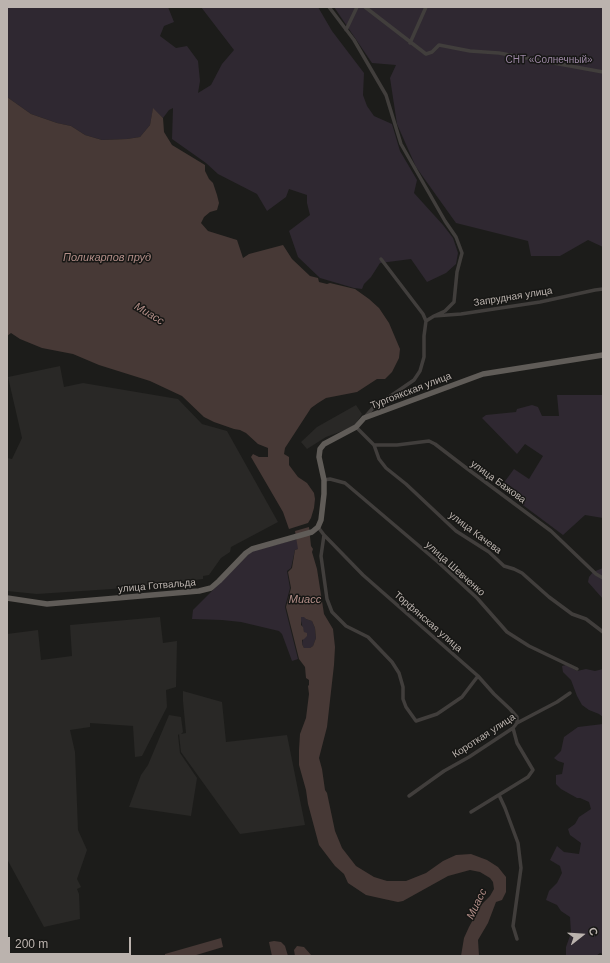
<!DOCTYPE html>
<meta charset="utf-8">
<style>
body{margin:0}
#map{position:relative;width:610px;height:963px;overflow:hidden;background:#1c1c1a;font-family:Arial,sans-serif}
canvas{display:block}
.frame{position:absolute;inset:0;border:8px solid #bbb3ae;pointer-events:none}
.north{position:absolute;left:562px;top:915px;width:40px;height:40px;-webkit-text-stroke:3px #171715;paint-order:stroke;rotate:73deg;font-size:11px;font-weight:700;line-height:16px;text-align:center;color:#bbb3ae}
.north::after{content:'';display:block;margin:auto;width:14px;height:18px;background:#bbb3ae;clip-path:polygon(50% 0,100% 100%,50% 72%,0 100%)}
.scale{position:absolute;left:8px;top:937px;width:123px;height:18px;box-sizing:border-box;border:2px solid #bbb3ae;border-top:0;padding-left:5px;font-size:12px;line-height:14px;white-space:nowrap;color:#bbb3ae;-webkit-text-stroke:3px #171715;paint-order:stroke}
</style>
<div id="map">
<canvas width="610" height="963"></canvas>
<div class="frame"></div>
<div class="north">С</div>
<div class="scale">200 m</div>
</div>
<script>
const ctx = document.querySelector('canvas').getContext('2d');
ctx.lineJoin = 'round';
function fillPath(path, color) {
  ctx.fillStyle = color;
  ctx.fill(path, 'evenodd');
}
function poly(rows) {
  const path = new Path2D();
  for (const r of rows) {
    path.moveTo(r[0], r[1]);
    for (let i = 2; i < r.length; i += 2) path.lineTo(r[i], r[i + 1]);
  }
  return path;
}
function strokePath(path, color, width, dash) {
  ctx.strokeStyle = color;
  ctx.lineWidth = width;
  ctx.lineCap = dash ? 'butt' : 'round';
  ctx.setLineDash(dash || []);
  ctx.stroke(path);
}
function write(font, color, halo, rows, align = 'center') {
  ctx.font = font + ' Arial,sans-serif';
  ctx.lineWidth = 3;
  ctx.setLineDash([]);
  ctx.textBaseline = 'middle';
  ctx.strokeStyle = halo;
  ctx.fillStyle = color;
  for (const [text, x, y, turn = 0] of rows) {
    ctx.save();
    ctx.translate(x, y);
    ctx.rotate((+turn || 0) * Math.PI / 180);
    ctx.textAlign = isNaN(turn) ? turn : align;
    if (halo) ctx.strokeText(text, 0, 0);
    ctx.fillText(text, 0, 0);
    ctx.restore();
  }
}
const built = poly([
 [60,366,64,387,83,383,178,399,202,424,227,431,278,522,231,547,230,552,221,558,209,575,203,576,203,579,112,589,37,594,7,591,7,458,12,459,22,438,8,377],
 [356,405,362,414,355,425,345,430,326,437,307,449,301,442,317,427],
 [160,617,163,643,177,641,176,687,166,690,167,707,142,756,135,757,133,726,90,723,90,727,70,730,75,752,78,830,87,850,77,879,81,887,77,889,79,894,80,919,44,927,7,859,7,634,38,630,41,660,72,656,70,625],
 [183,691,222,702,226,742,287,735,305,825,240,834,181,752,179,734,178,735,180,753,197,778,191,816,129,807,141,775,148,765,169,715,181,717,183,732,181,734,186,733,183,701]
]);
const green = poly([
 [7,7,168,7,174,22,164,26,160,36,176,48,187,46,198,61,200,81,198,93,211,85,222,64,234,50,201,7,318,7,332,31,364,73,363,95,367,106,374,116,392,124,400,151,417,180,414,193,443,225,453,238,458,253,456,264,446,273,427,282,411,259,380,263,371,277,364,284,362,289,354,288,320,278,298,257,289,231,310,215,307,203,307,195,289,189,286,197,267,211,257,194,218,174,206,163,172,139,173,108,169,110,163,118,153,109,150,125,140,137,127,139,102,140,85,135,71,126,57,123,31,114,7,97],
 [334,7,603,7,603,247,588,240,560,256,531,256,528,241,456,223,416,167,397,124,390,78,396,65,372,63],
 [557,395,603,395,603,518,585,515,563,535,500,488,514,469,529,479,543,456,525,444,517,454,482,418,486,415,516,412,517,409,532,405,538,407,542,416,559,416],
 [298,539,298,549,295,550,291,568,287,571,290,588,285,607,298,659,292,661,282,634,279,631,241,622,222,620,192,619,193,610,252,551],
 [603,568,603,599,588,582,589,577,593,572],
 [300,617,305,617,306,619,312,621,315,628,316,638,313,646,310,648,304,648,302,644,304,633],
 [566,665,577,671,586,669,595,671,603,669,603,667,603,717,599,714,589,710,582,705,577,696,571,680,563,672,562,666],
 [603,724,603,954,600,953,596,956,566,956,566,947,571,933,570,917,561,911,557,905,546,900,549,891,557,883,562,873,560,866,550,860,557,846,564,852,579,854,581,843,570,835,568,829,575,824,579,817,591,809,589,802,580,798,577,798,561,789,556,784,556,775,562,774,564,763,558,761,554,758,561,751,564,737,578,727]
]);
const water = poly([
 [7,97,31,114,57,123,71,126,85,135,102,140,127,139,140,137,150,125,153,108,163,118,164,132,172,145,205,165,205,171,209,179,213,183,217,195,219,203,217,210,210,212,204,217,201,223,208,231,237,240,243,258,249,254,283,245,292,259,310,276,318,278,319,282,327,284,330,283,355,289,369,299,379,308,389,323,400,349,399,358,392,372,385,379,377,379,357,392,326,398,318,403,311,408,285,448,284,454,289,457,289,465,298,477,307,483,314,493,315,499,314,508,311,518,308,523,289,529,283,512,251,457,253,454,259,457,268,457,268,448,258,444,246,433,240,430,234,429,214,422,204,417,182,396,150,381,99,365,73,354,42,348,20,339,11,333,7,336],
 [309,527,311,546,313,549,312,552,317,569,324,614,333,629,335,647,334,665,327,727,319,758,322,769,325,790,327,793,335,831,342,848,356,866,374,877,387,881,406,881,426,873,443,861,456,855,471,854,487,860,498,867,506,877,506,892,502,900,496,902,488,923,478,940,479,956,461,956,464,938,469,927,481,905,490,896,494,889,493,882,490,878,480,872,470,870,448,876,403,901,398,902,384,899,366,895,348,883,344,874,335,866,319,845,308,804,306,790,299,765,299,750,300,734,306,718,309,694,308,686,309,685,309,680,306,678,305,667,299,659,286,607,291,588,288,572,292,568,295,550,298,549,295,531],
 [301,617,304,617,306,619,312,621,315,628,316,638,313,646,310,648,304,648,302,644,302,640,304,639,307,636,307,633,304,632,303,627,301,625],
 [221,938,223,947,193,956,165,956,165,954],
 [274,941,281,942,285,946,288,956,272,956,269,942],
 [297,946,304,947,312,956,295,956,294,950]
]);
const street = poly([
 [329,7,354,40,386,95,401,144,445,221,456,237,462,253,457,272,454,302,445,311,434,316],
 [365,7,426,54,432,52,439,45,470,51,499,53,603,72],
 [346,30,357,7],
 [410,43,426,7],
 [426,321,434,316,461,314,540,302,595,290,603,289],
 [365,417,373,408,414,380,420,371,424,357,424,336,426,321,423,314,381,259],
 [356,427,374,445,379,459,386,468,406,484,456,531,489,552,504,566,514,569,522,573,549,597,572,614,586,619,603,632],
 [374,445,397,445,429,441,435,444,465,467,551,531,596,574,603,578],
 [324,480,330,479,345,483,438,562,477,598,507,632,529,646,577,669],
 [318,527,324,535,321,556,327,599,332,612,346,626,368,637,392,662,399,673,403,687,403,699,406,707,416,721,437,714,462,697,478,676],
 [324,535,363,575,478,676,494,694,510,709,517,717,517,723],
 [499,795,505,808,518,843,521,868,513,926,517,939],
 [409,796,444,771,469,757,513,728,517,723,557,702,570,693],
 [471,812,528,777,533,770,517,743,513,728]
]);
const primary = poly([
 [7,598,47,604,199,591,211,588,219,581,246,553,252,549,312,532,318,527,321,520,324,494,324,480,319,457,320,449,324,444,356,427,364,418,483,374,603,355]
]);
const parkNames = [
 ["СНТ «Солнечный»",549,60]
];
const streetNames = [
 ["Запрудная улица",513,297,-9],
 ["Тургоякская улица",411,391,-21],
 ["улица Бажова",498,482,36],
 ["улица Качева",475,533,37],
 ["улица Шевченко",455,569,42],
 ["улица Готвальда",157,586,-5],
 ["Торфянская улица",428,622,41],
 ["Короткая улица",484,736,-33]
];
const waterNames = [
 ["Поликарпов пруд",107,258],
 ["Миасс",149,314,31],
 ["Миасс",305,600],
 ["Миасс",477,904,-64]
];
fillPath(built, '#292826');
fillPath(green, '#2f2831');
fillPath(water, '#473936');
strokePath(street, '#413e3c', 3.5);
strokePath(primary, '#605c58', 5.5);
write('10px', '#9c87a4', '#171715', parkNames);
write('10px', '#bbb3ae', '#171715', streetNames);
write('italic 11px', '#b38e88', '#171715', waterNames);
</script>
